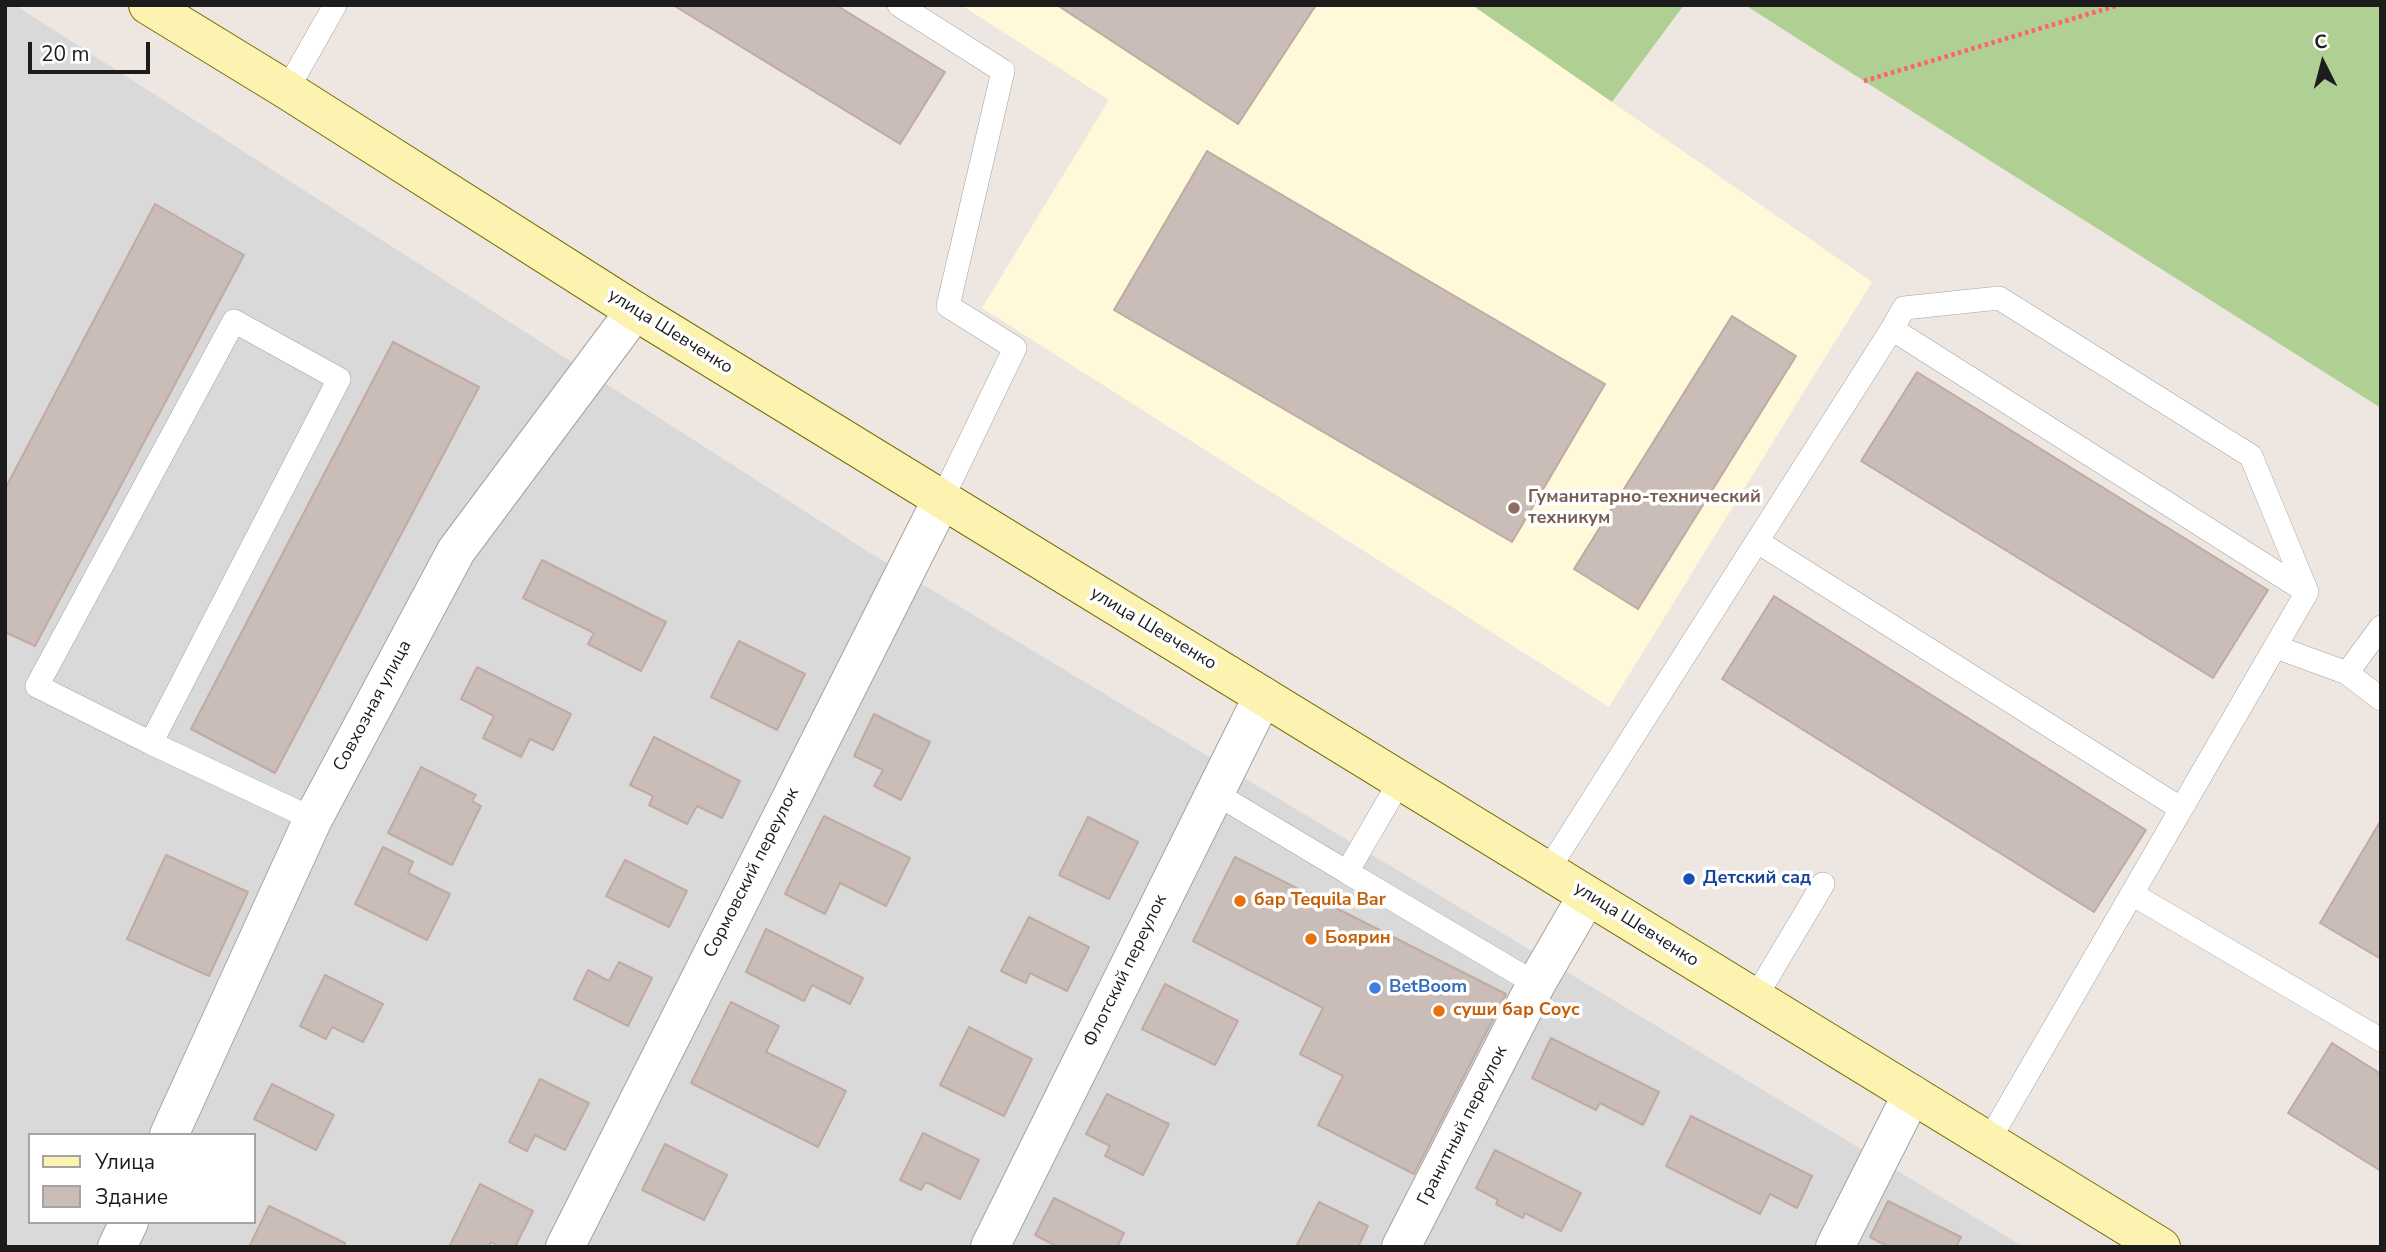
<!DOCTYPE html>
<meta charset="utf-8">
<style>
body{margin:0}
#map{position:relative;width:2386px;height:1252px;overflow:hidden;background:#eee7e1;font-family:"Nunito Sans",sans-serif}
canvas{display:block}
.frame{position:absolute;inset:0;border:7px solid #1c1c1c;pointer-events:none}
.legend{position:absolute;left:28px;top:1133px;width:228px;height:91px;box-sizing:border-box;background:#fff;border:2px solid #a4a4a4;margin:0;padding:9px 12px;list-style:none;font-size:21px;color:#1c1c1c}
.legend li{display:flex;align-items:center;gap:14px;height:35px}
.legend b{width:35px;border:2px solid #a4a4a4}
.north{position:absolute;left:2288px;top:28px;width:70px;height:70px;-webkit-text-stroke:5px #fff;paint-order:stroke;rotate:354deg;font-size:19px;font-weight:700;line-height:28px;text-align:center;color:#1c1c1c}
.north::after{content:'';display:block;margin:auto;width:24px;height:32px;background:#1c1c1c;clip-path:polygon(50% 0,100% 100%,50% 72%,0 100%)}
.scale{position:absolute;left:28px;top:42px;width:122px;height:32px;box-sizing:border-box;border:4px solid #1c1c1c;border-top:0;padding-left:9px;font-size:21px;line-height:24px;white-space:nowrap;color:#1c1c1c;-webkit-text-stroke:5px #fff;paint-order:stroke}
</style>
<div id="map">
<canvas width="2386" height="1252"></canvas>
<div class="frame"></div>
<ul class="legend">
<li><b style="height:9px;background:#fdf3b0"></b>Улица</li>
<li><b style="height:19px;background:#cabcb7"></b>Здание</li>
</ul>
<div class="north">С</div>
<div class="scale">20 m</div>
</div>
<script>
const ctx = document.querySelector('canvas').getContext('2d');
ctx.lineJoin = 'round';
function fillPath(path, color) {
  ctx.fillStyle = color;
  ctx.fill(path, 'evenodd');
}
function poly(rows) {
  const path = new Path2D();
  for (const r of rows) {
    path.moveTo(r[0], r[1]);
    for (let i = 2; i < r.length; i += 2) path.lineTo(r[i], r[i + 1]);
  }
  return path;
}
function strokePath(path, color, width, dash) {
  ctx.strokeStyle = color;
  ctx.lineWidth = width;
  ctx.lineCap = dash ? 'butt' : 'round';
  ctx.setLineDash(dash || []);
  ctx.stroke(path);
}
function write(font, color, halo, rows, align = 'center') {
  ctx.font = font + ' "Nunito Sans",sans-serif';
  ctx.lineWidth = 7;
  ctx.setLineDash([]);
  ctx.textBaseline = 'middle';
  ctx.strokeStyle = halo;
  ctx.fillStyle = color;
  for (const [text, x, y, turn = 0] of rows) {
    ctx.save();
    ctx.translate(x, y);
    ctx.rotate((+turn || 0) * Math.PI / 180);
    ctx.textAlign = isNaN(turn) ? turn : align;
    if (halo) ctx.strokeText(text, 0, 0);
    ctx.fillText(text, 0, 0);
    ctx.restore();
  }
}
const residential = poly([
 [5,5,15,5,867,551,2024,1247,5,1247],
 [30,1135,254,1135,254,1222,30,1222]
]);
const education = poly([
 [961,5,1472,5,1872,282,1609,707,982,308,1109,100]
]);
const forest = poly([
 [1472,5,1684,5,1612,102],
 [1745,5,2381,5,2381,408,1864,81]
]);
const building = poly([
 [673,5,836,5,945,72,900,144,673,5],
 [1057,5,1316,5,1238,124,1057,5],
 [1207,151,1605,384,1512,542,1114,310,1207,151],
 [155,204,244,255,35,646,5,632,5,489,155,204],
 [1732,316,1796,356,1638,609,1574,569,1732,316],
 [393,342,479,387,275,773,191,729,393,342],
 [1917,372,2268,590,2213,678,1861,461,1917,372],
 [542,560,666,622,641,671,588,644,594,633,523,598,542,560],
 [1774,596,2146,830,2094,912,1722,679,1774,596],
 [739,641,805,674,777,730,711,697,739,641],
 [477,667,571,714,553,750,530,739,521,757,483,738,494,716,461,699,477,667],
 [874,714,930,742,901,800,874,786,883,770,854,756,874,714],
 [654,737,740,781,722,818,697,806,687,824,649,805,653,796,630,785,654,737],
 [421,767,476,795,472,801,481,806,452,865,388,833,421,767],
 [824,816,910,858,886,906,840,883,825,914,785,894,824,816],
 [1088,817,1138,842,1109,899,1059,875,1088,817],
 [2381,820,2381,959,2320,923,2381,820],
 [383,847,413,862,408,873,450,894,427,940,355,904,383,847],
 [166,855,248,892,209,976,127,939,166,855],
 [1235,857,1506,994,1414,1174,1318,1125,1343,1076,1300,1054,1323,1008,1193,941,1235,857],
 [625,860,687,891,669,927,606,896,625,860],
 [1029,917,1089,947,1067,991,1030,973,1026,983,1001,971,1029,917],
 [766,929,863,978,850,1004,812,985,804,1001,746,972,766,929],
 [619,962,652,978,628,1026,574,999,588,970,609,981,619,962],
 [325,975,383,1004,363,1042,332,1027,326,1039,300,1026,325,975],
 [1165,984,1238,1021,1215,1065,1142,1029,1165,984],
 [731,1002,779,1026,766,1052,846,1091,818,1147,691,1083,731,1002],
 [969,1027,1032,1059,1004,1116,940,1085,969,1027],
 [1551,1038,1659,1092,1643,1125,1600,1103,1596,1110,1532,1078,1551,1038],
 [2332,1043,2381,1074,2381,1171,2288,1113,2332,1043],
 [540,1079,589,1103,565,1150,535,1135,527,1151,509,1142,540,1079],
 [272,1084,334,1115,316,1150,254,1119,272,1084],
 [1107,1094,1169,1124,1143,1175,1105,1156,1110,1146,1086,1134,1107,1094],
 [1691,1116,1812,1176,1797,1208,1770,1194,1760,1214,1666,1166,1691,1116],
 [923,1133,979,1160,960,1199,926,1182,921,1190,900,1180,923,1133],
 [665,1144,727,1175,704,1220,642,1190,665,1144],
 [1495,1150,1581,1193,1561,1231,1525,1213,1523,1218,1496,1204,1498,1200,1476,1188,1495,1150],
 [480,1184,533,1211,515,1247,500,1247,491,1242,489,1247,449,1247,480,1184],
 [1054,1198,1124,1233,1117,1247,1058,1247,1035,1235,1054,1198],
 [1888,1201,1961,1237,1956,1247,1889,1247,1870,1237,1888,1201],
 [1319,1202,1368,1226,1358,1247,1296,1247,1319,1202],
 [269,1206,345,1243,344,1247,249,1247,269,1206]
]);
const path = poly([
 [1864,81,2119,5]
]);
const lane = poly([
 [899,5,1003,71,948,306,1015,348,942,499],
 [287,90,335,5],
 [1892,329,1904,308,1999,298,2251,456,2307,592],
 [1758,542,2180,808],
 [2276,647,2347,673,2381,627],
 [2347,673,2381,699],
 [151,743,37,686,234,321,339,379,151,743,313,819],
 [1400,781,1347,872,1536,984],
 [1215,793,1347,872],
 [1548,870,1892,329,2307,592,1988,1142],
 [2132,894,2381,1040],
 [1755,998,1823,884]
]);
const street = poly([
 [169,1135,313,819,456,551,635,311],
 [117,1247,129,1222],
 [565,1247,942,499],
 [990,1247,1263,696],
 [1401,1247,1536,984,1587,896],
 [1835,1247,1912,1094]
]);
const secondary = poly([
 [148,5,287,90,635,311,2161,1247]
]);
const markers = [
 [1514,508,7,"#8d6e63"],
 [1689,879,7,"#1a4fb4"],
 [1240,901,7,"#e8710a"],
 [1311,939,7,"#e8710a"],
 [1375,988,7,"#3f7fe0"],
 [1439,1011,7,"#e8710a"]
];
const streetNames = [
 ["улица Шевченко",670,332,32],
 ["улица Шевченко",1153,629,31],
 ["Совхозная улица",373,706,-62],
 ["Сормовский переулок",752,873,-63],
 ["улица Шевченко",1636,925,32],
 ["Флотский переулок",1126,971,-64],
 ["Гранитный переулок",1463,1126,-63]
];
const educationNames = [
 ["Гуманитарно-технический",1528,498],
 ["техникум",1528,519]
];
const transitNames = [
 ["Детский сад",1703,879]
];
const foodNames = [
 ["бар Tequila Bar",1254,901],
 ["Боярин",1325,939],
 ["суши бар Соус",1453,1011]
];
const shopNames = [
 ["BetBoom",1389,988]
];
fillPath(residential, '#dad9d9');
fillPath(education, '#fff8d9');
fillPath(forest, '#b0d093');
fillPath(building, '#cabcb7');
strokePath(building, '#c1aaa3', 2);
strokePath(lane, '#a3a3a3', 24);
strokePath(street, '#a3a3a3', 40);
strokePath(secondary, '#766e00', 40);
strokePath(path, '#ff616d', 4.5, [3.5, 3.5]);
strokePath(lane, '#fff', 23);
strokePath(street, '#fff', 38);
strokePath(secondary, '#fdf3b0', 38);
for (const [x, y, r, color] of markers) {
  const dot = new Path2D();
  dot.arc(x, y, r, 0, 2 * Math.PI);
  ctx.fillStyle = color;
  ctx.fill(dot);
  strokePath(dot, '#fff', 2.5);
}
write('18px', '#1c1c1c', '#fff', streetNames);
write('bold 18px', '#785e54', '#fff', educationNames, 'left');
write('bold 18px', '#164399', '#fff', transitNames, 'left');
write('bold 18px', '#c56008', '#fff', foodNames, 'left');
write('bold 18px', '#366cbe', '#fff', shopNames, 'left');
</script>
